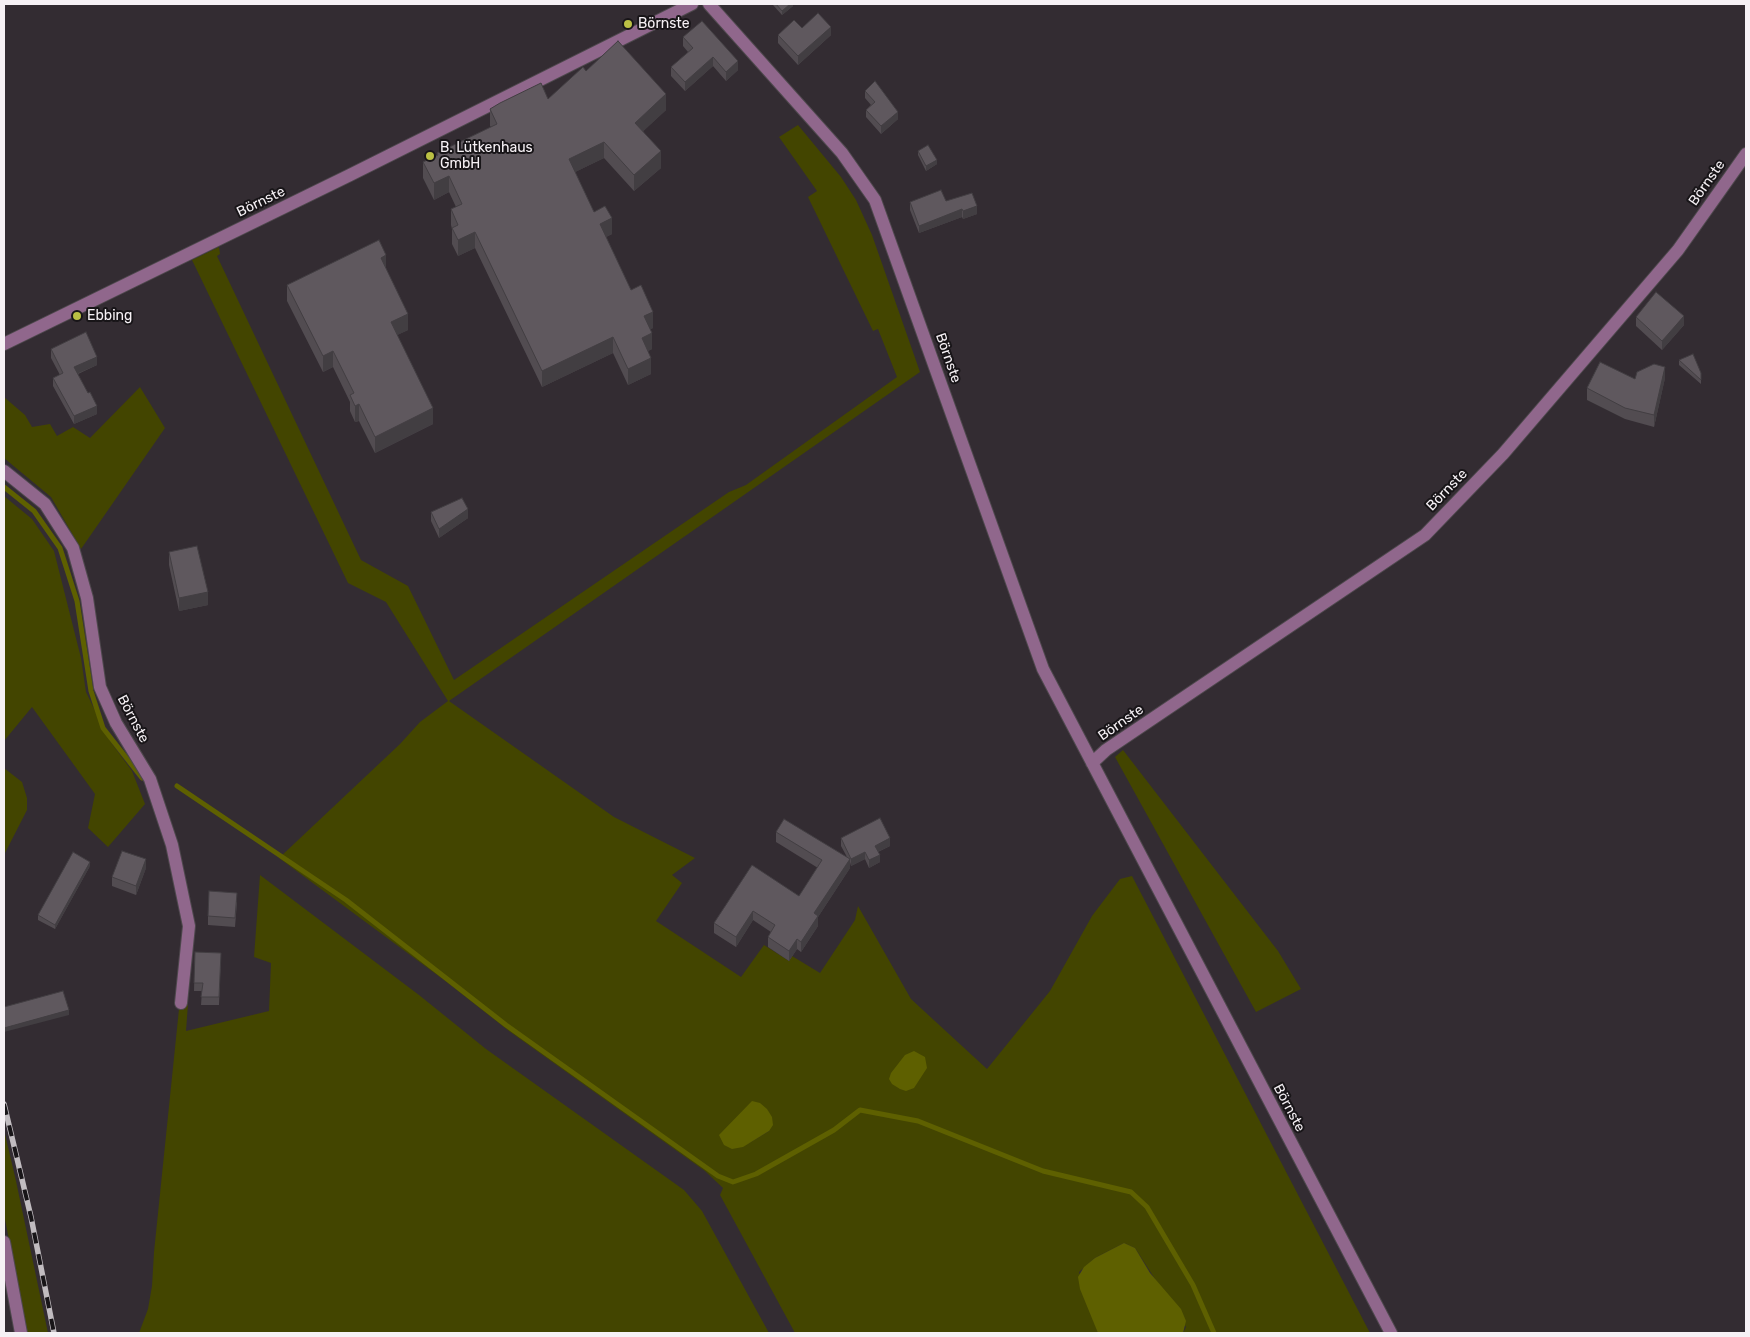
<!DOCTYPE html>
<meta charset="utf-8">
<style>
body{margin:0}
#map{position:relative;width:1750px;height:1337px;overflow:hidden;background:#332c32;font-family:Rubik,sans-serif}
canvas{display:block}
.frame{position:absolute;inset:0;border:5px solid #f6f1f5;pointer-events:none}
</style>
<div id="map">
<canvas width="1750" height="1337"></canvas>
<div class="frame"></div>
</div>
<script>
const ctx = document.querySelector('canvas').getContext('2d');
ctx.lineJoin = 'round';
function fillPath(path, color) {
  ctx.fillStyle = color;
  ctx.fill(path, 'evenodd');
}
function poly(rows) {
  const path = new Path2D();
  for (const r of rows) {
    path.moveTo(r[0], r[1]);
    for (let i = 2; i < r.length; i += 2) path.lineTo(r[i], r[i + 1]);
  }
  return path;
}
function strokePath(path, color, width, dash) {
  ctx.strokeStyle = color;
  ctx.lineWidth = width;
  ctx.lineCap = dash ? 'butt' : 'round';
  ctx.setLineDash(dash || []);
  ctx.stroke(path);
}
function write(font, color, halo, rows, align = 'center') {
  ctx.font = font + ' Rubik,sans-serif';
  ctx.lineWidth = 4;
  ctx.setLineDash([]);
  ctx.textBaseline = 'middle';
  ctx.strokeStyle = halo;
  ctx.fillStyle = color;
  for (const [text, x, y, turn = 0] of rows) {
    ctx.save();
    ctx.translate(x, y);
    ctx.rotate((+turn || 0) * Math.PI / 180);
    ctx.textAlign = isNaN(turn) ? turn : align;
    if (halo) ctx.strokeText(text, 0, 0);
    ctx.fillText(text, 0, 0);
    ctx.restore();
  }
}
const green = poly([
 [798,125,841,177,856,200,872,235,920,372,449,701,614,817,695,858,672,875,682,883,656,921,741,977,764,945,789,961,792,956,820,973,855,920,858,906,911,999,987,1069,1050,991,1092,916,1120,879,1132,876,1370,1333,1183,1333,1186,1327,1135,1248,1124,1243,1095,1258,1079,1272,1098,1333,795,1333,720,1195,723,1188,705,1171,509,1031,444,980,279,858,400,744,420,722,448,701,386,602,348,583,192,260,219,247,220,254,217,256,361,560,408,586,454,680,729,492,746,485,897,377,878,329,873,331,808,197,817,191,779,137],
 [767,1109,769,1131,749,1143],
 [140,387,165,428,81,549,51,497,4,458,4,397,25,415,32,427,50,424,57,436,73,427,90,438],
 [4,496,32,519,54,551,81,658,86,692,110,741,132,771,145,804,108,847,88,828,95,794,32,707,4,741],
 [1123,750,1278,951,1301,989,1256,1012,1115,757],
 [4,768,22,782,27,798,27,810,4,855],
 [260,875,419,995,486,1049,684,1190,702,1211,769,1333,139,1333,148,1309,152,1286,154,1252,179,1009,188,1004,186,1031,269,1011,271,963,254,957],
 [4,1130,16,1181,48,1333,27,1333,4,1214]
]);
const water = poly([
 [914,1051,925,1057,927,1068,914,1088,906,1091,900,1089,892,1084,889,1079,891,1073,905,1055],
 [752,1101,760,1103,767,1109,772,1117,773,1125,769,1131,743,1147,732,1149,724,1145,719,1135],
 [1124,1243,1135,1248,1150,1273,1181,1309,1186,1321,1183,1333,1098,1333,1080,1289,1078,1277,1084,1267,1095,1258]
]);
const stream = poly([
 [4,487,34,511,60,548,77,601,91,691,103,728,142,778],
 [177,786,346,900,506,1025,718,1176,733,1182,756,1174,834,1130,860,1110,918,1121,1043,1171,1131,1192,1147,1207,1193,1285,1214,1333]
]);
const minor = poly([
 [709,4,842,153,875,200,1043,669,1391,1333],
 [4,344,350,175,692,4],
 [4,471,45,504,73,548,87,598,100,687,116,723,150,779,172,845,189,926,181,1003],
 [1092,763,1106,750,1425,535,1503,454,1678,250,1746,154],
 [4,1242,21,1333]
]);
const rail = poly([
 [4,1104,31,1217,54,1333]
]);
const wall = poly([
 [773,4,793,4,793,6,782,15,773,5],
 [802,28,831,35,798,65,778,43,778,35],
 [683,37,738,70,726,81,713,66,685,91,671,76,671,67,688,52,683,46],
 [586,71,666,110,643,131,661,168,634,191,604,158,575,172,594,212,612,234,606,237,631,290,653,328,650,329,652,349,648,351,651,374,628,385,613,353,542,387,475,248,458,256,452,244,452,229,451,225,451,209,456,207,449,192,434,200,423,178,423,162,437,155,437,153,491,127,490,126,490,109,548,99],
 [865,91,898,119,881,134,866,117,866,110,871,105,865,98],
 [918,151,937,164,926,171,918,155],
 [946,201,977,214,963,219,962,217,919,233,910,210,910,202],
 [386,269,408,330,397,335,433,424,375,453,359,421,355,422,350,411,350,402,333,367,323,372,287,301,287,285],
 [1636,317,1684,325,1662,350,1636,326],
 [51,349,97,365,78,374,97,414,74,424,53,386,53,378,60,375,51,358],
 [1679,360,1701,373,1701,384,1679,365],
 [1665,378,1654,427,1625,419,1587,400,1587,388,1635,379],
 [431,512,468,518,439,538,431,521],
 [169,552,208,605,179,611,169,565],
 [776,832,847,857,841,846,841,838,890,846,878,852,880,862,869,868,865,859,851,866,850,862,850,868,818,917,818,926,801,952,797,949,789,961,768,947,768,937,771,932,753,920,736,947,714,933,714,923,799,896,818,868,776,842],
 [90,866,55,929,38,920,38,915],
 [146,868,136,895,112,886,112,877],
 [237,902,235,927,208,925,208,916],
 [195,952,221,953,219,1005,201,1005,202,991,194,991]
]);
const shadedWall = poly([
 [790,4,793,4,793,6,782,15,782,11],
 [831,27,831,35,798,65,798,56],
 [713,57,713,66,685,91,685,82],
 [738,61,738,70,726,81,726,72],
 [666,94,666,110,635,139,635,123],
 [898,112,898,119,881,134,881,126],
 [604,142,604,158,569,175,569,159],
 [661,151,661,168,634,191,634,175],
 [937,160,937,164,926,171,926,166],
 [449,176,449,192,434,200,434,183],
 [977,206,977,214,963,219,963,211],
 [962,209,962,217,919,233,919,226],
 [612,218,612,234,600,240,600,224],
 [475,232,475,248,458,256,458,240],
 [386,255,386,271,381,258],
 [653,312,653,328,644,333,644,316],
 [408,314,408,330,391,338,391,322],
 [1684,316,1684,325,1662,350,1662,341],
 [652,333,652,349,642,354,642,338],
 [613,337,613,353,542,387,542,371],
 [333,351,333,367,323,372,323,356],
 [97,357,97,365,74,375,74,367],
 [651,358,651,374,628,385,628,369],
 [1665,367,1665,378,1654,427,1654,415],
 [359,404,359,421,355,422,355,406],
 [97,406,97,414,74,424,74,416],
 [433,408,433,424,375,453,375,437],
 [468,509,468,518,439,538,439,529],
 [208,592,208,605,179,611,179,598],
 [890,838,890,846,875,853,875,846],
 [865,852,865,859,851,866,851,859],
 [880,855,880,862,869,868,869,860],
 [146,859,146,868,136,895,136,886],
 [850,859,850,868,818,917,818,926,801,952,801,942,814,913],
 [90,862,90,866,55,929,55,925],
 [753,911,753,920,736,947,736,937],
 [797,939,797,949,789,961,789,951],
 [69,1010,69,1015,4,1032,4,1028]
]);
const building = poly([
 [776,4,790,4,782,11,776,4],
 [818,13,831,27,798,56,778,35,794,20,802,28,818,13],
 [702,21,738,61,726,72,713,57,685,82,671,67,693,48,683,37,702,21],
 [618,41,666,94,635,123,661,151,634,175,604,142,569,159,594,212,605,206,612,218,600,224,631,290,641,285,653,312,644,316,652,333,642,338,651,358,628,369,613,337,542,371,475,232,458,240,452,228,458,225,451,209,462,204,449,176,434,183,423,162,438,155,437,153,497,124,490,109,500,103,541,83,548,99,583,67,586,71,618,41],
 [875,81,898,112,881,126,866,110,875,102,865,91,875,81],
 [928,145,937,160,926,166,918,151,928,145],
 [941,190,946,201,972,193,977,206,963,211,962,209,919,226,910,202,941,190],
 [379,240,386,255,381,258,408,314,391,322,433,408,375,437,359,404,355,406,350,395,354,393,333,351,323,356,287,285,379,240],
 [1656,292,1684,316,1662,341,1636,317,1656,292],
 [86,332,97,357,74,367,88,393,90,392,97,406,74,416,53,378,63,373,51,349,86,332],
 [1693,354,1701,373,1701,380,1679,360,1693,354],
 [1600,362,1635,379,1637,372,1654,364,1665,367,1654,415,1625,408,1587,388,1600,362],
 [462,498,468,509,439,529,431,512,462,498],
 [197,546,208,592,179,598,169,552,197,546],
 [880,818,890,838,875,846,880,855,869,860,865,852,851,859,841,838,880,818],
 [784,819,850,859,814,913,818,916,801,942,797,939,789,951,768,937,775,925,753,911,736,937,714,923,752,865,799,896,822,860,776,832,784,819],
 [122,851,146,859,136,886,112,877,122,851],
 [73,852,90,862,55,925,38,915,73,852],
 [209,891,237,893,235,918,208,916,209,891],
 [195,952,221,953,219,997,201,997,203,983,194,983,195,952],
 [63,991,69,1010,4,1028,4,1007,63,991]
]);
const markers = [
 [628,24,5,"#bbc044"],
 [430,156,5,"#bbc044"],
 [77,316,5,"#bbc044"]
];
const poiNames = [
 ["Börnste",638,24],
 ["B. Lütkenhaus",440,148],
 ["GmbH",440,164],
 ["Ebbing",87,316]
];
const streetNames = [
 ["Börnste",1707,183,-55],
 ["Börnste",261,202,-26],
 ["Börnste",948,358,71],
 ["Börnste",1447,490,-46],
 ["Börnste",133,719,62],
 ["Börnste",1121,723,-35],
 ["Börnste",1289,1108,62]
];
fillPath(green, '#434500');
fillPath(water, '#5e6000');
strokePath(stream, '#5e6000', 5);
strokePath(minor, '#4e484d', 14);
strokePath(minor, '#90678c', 12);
strokePath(rail, '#c1bcc0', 5.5);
strokePath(rail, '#181518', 4, [11]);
fillPath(wall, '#524c51');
fillPath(shadedWall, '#423e42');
fillPath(building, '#5f585e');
strokePath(building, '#423e42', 1);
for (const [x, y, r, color] of markers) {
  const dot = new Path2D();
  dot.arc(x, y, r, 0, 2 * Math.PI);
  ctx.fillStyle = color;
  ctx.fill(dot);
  strokePath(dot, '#181518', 2);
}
write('14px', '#f6f1f5', '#181518', poiNames, 'left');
write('14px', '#f6f1f5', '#181518', streetNames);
</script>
